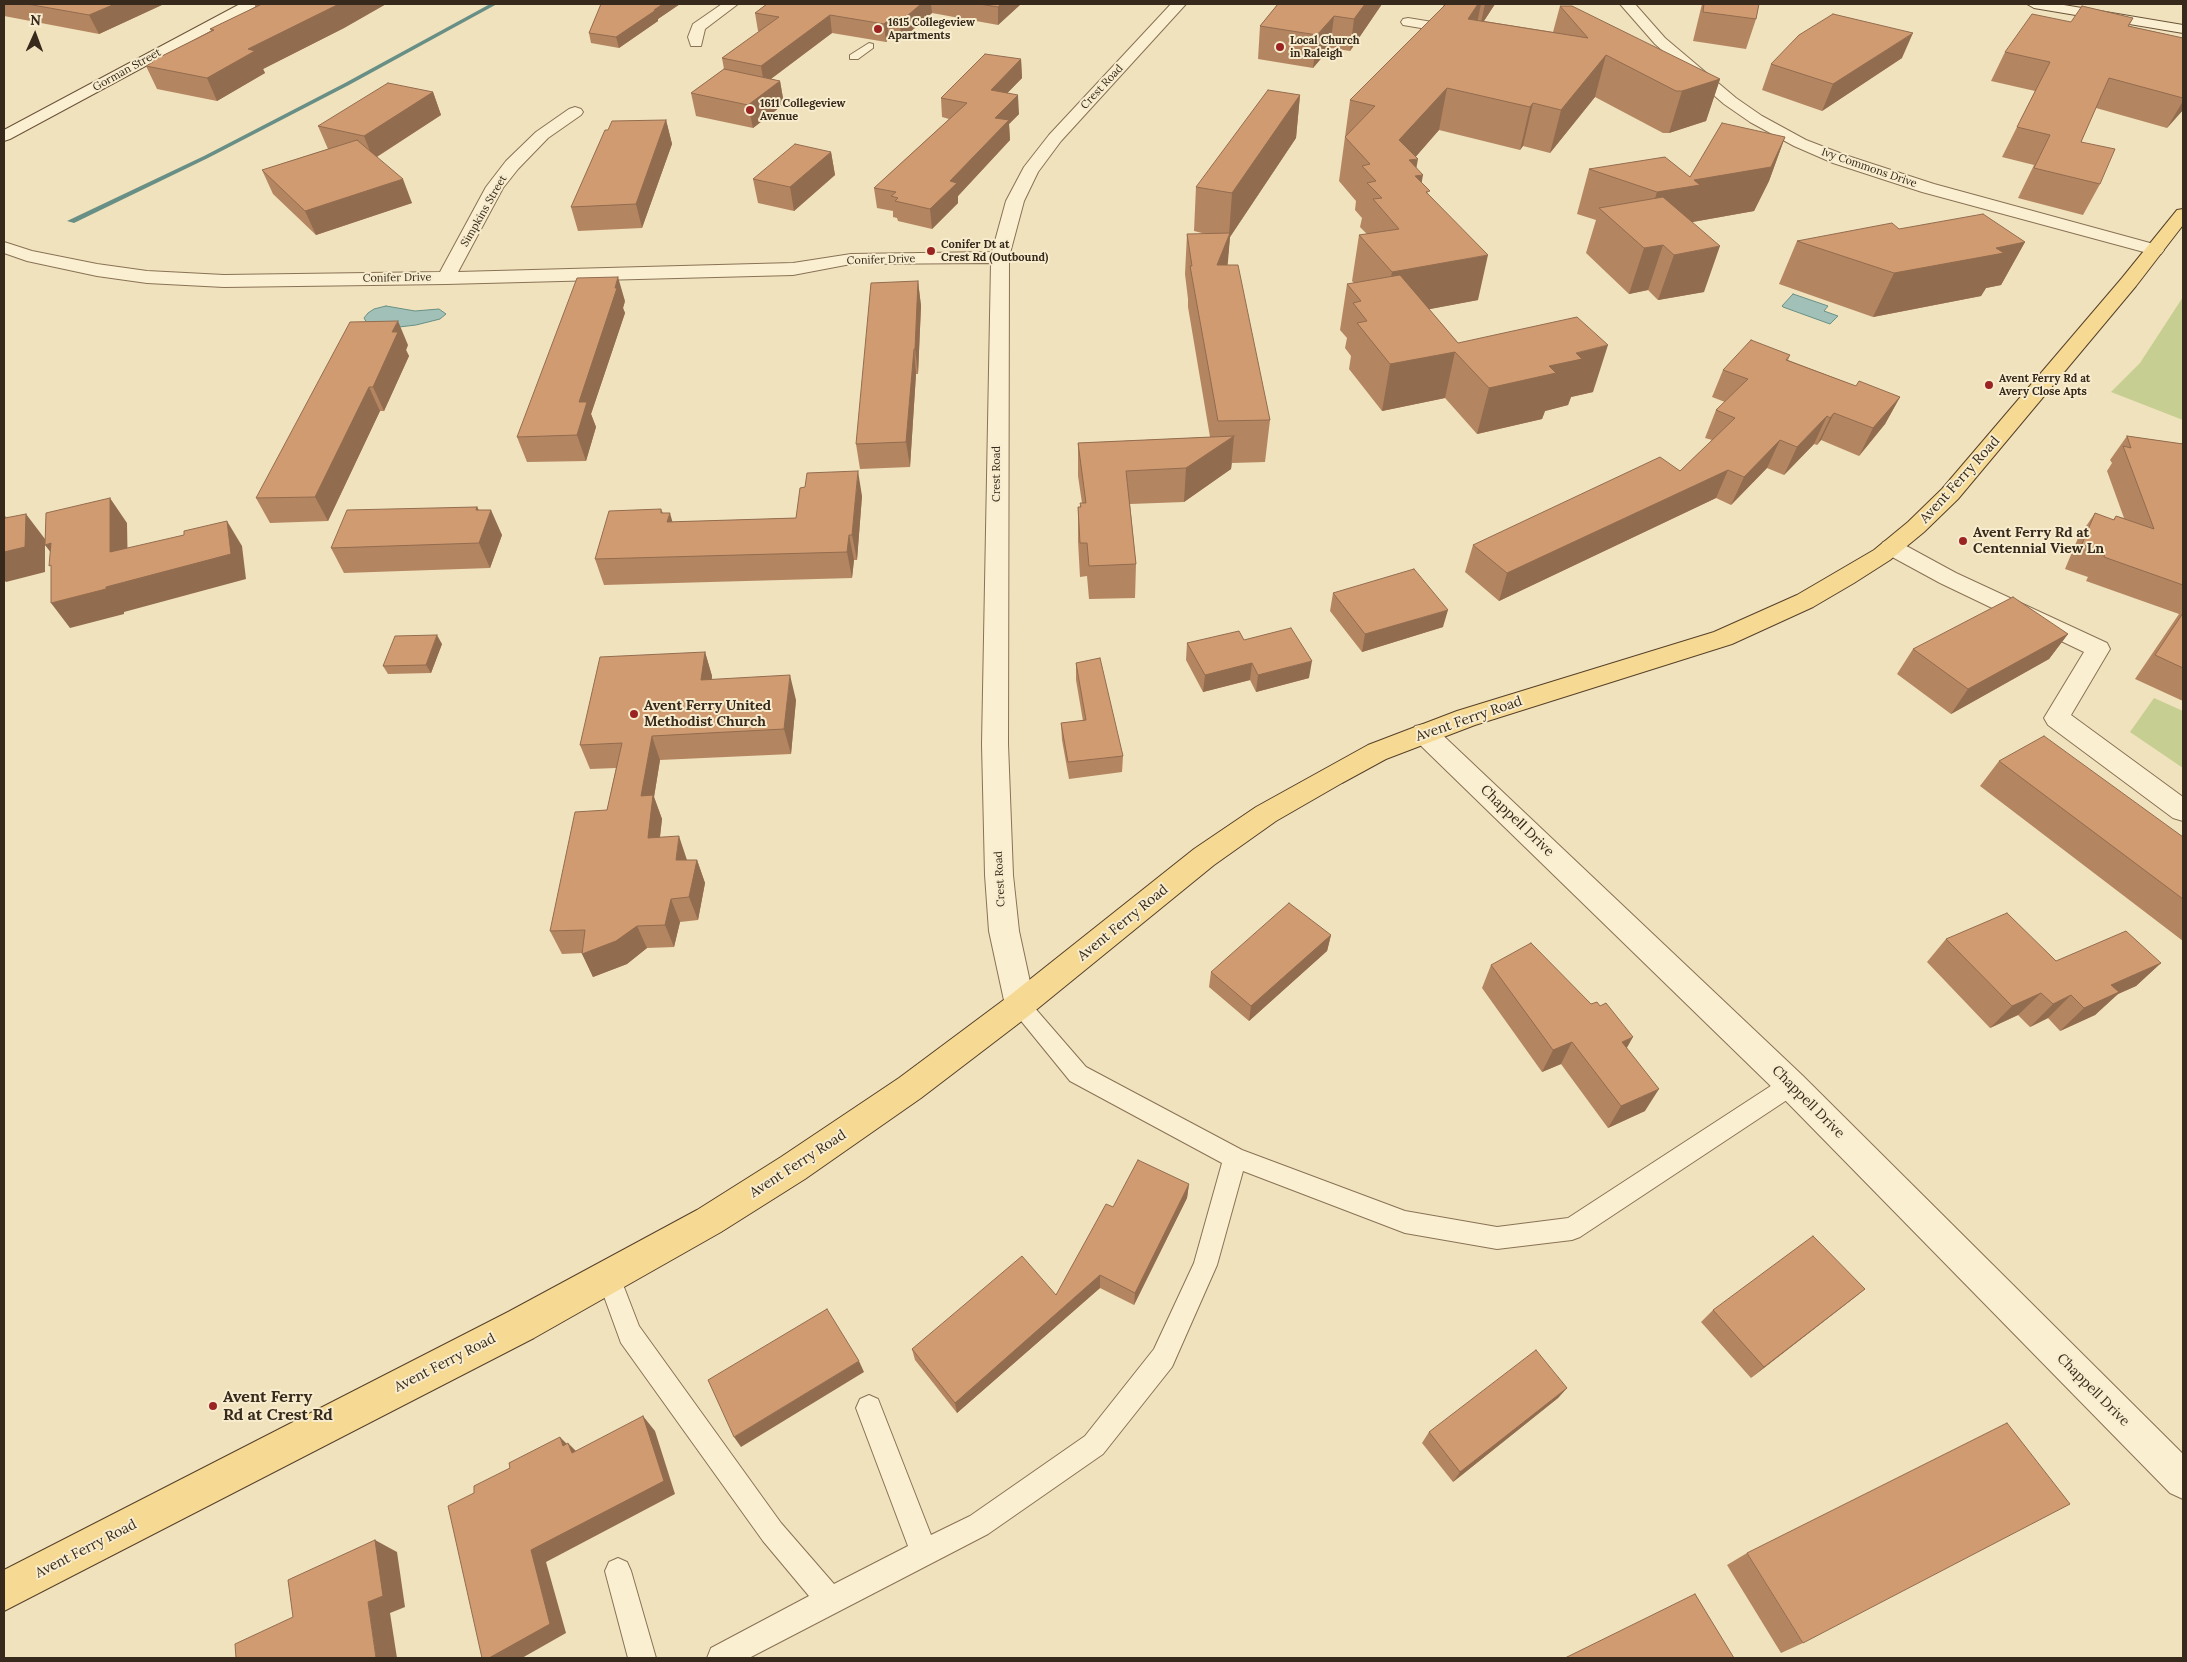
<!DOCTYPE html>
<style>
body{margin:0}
#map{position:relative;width:2187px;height:1662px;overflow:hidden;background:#f0e2bd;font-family:Lora,serif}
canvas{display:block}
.frame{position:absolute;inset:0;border:5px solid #37291b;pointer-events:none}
.north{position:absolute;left:10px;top:10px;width:50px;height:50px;-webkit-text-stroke:4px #f7eccd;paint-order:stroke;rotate:2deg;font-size:14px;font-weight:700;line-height:20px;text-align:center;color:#37291b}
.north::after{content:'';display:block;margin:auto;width:18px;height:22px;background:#37291b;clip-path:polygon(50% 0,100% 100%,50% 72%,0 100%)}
</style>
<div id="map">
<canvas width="2187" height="1662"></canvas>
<div class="frame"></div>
<div class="north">N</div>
</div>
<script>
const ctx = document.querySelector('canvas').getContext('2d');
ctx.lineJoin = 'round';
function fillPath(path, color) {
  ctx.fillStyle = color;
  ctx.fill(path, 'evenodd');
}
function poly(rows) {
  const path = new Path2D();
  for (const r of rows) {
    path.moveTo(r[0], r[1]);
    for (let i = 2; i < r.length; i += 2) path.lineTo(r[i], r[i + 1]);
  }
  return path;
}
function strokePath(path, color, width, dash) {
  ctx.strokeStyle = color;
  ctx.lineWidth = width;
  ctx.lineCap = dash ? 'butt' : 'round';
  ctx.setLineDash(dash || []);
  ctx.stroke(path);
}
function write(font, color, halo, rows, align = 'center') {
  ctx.font = font + ' Lora,serif';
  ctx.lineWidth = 4;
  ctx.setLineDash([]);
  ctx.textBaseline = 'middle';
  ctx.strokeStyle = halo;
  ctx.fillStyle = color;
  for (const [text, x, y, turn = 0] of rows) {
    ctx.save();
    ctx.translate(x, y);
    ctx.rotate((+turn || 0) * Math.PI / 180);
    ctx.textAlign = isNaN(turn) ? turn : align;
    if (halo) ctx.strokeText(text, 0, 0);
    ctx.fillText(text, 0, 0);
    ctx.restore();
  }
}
const green = poly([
 [2183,297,2183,420,2111,392,2140,363],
 [2154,698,2183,711,2183,768,2130,732]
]);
const water = poly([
 [1793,294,1828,306,1824,311,1838,316,1830,324,1783,307,1782,306,1793,294],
 [386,306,415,311,439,309,446,314,440,319,416,325,399,327,367,323,364,318,368,313,374,309,386,306]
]);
const stream = poly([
 [490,4,497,4,349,85,208,158,74,223,67,221,204,156,345,83,490,4]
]);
const lane = poly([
 [869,43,873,44,873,48,858,59,850,59,850,55,869,43],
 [1020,996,1027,999,1086,1067,1242,1150,1405,1211,1497,1227,1568,1218,1783,1078,1791,1075,1799,1078,1802,1085,1799,1092,1580,1237,1572,1240,1497,1249,1405,1233,1243,1171,1217,1265,1172,1367,1103,1454,988,1534,749,1658,707,1658,711,1648,809,1596,763,1541,621,1343,597,1277,601,1269,609,1265,617,1269,639,1326,781,1523,834,1584,908,1546,856,1408,860,1399,869,1395,878,1399,931,1535,970,1516,1085,1436,1154,1349,1194,1263,1222,1163,1070,1081,1013,1011,1010,1005,1013,999,1020,996],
 [618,1558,627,1562,631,1571,656,1658,628,1658,605,1571,609,1562,618,1558]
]);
const street = poly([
 [722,4,738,4,705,29,701,46,691,46,688,37,693,24,722,4],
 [1171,4,1186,4,1061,141,1038,172,1024,201,1009,257,1008,744,1013,875,1019,931,1035,1005,1031,1014,1020,1018,1009,1014,1005,1005,989,931,985,875,982,744,991,263,851,264,793,275,446,284,224,287,147,283,97,276,27,261,4,253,4,242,32,251,97,264,147,271,224,275,440,272,486,187,506,161,536,132,569,109,575,107,581,109,583,112,581,115,548,138,518,169,503,188,458,272,793,263,851,254,992,252,1006,201,1024,167,1049,135,1171,4],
 [1620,4,1635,4,1665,38,1736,98,1762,116,1806,140,1845,155,1934,184,2161,246,2164,250,2161,254,2155,255,1922,192,1833,163,1794,146,1750,122,1724,104,1655,44,1620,4],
 [1408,18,1463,27,1468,28,1470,31,1468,34,1463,35,1403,25,1401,22,1403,19,1408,18],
 [1891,540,1899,542,1956,573,2107,643,2110,649,2071,715,2183,797,2183,821,2173,818,2048,725,2044,718,2084,652,1940,583,1883,552,1880,547,1883,542,1891,540],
 [1424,724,1433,726,1802,1075,2183,1454,2183,1499,2170,1493,1780,1095,1415,740,1411,733,1415,726,1424,724]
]);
const secondary = poly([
 [240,4,257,4,255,7,10,139,4,141,4,130,240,4],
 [2027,4,2058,4,2183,25,2183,33,2034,8,2027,4]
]);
const primary = poly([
 [2183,209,2183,225,2136,286,1958,499,1924,532,1890,560,1854,583,1813,607,1732,644,1475,725,1386,759,1342,783,1276,821,1214,865,1031,1014,921,1098,805,1179,721,1232,534,1338,4,1611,4,1570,508,1312,697,1210,781,1157,899,1078,1009,996,1194,849,1256,807,1368,745,1457,711,1714,632,1797,595,1874,550,1908,522,1942,489,2122,278,2177,210,2183,209]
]);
const wall = poly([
 [4,4,164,4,99,34,4,16],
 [254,4,386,4,344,28,263,69,265,73,217,101,157,89,146,66,150,64,150,62,211,31,210,29,256,7],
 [601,4,680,4,658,19,658,21,619,48,591,43,589,33],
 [767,4,1021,4,998,25,932,13,901,40,889,39,886,42,832,33,771,79,780,81,784,104,753,128,696,116,691,93,724,69,722,58,760,31,758,31,755,13],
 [1278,4,1382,4,1350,51,1330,48,1313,68,1258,59,1260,26],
 [1442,4,1495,4,1484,21,1553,32,1560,6,1720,79,1706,121,1669,133,1663,133,1595,97,1550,153,1523,146,1520,150,1439,130,1415,157,1416,167,1422,183,1429,195,1478,300,1429,309,1458,343,1593,392,1571,397,1568,405,1545,411,1542,419,1477,434,1445,398,1382,411,1349,369,1351,356,1345,348,1347,338,1340,330,1347,284,1354,283,1352,281,1359,235,1367,234,1360,227,1362,218,1355,210,1356,201,1339,181,1350,100,1444,6],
 [1702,4,1759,4,1756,19,1746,49,1693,41],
 [2133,18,2129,26,2183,38,2183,110,2167,128,2096,108,2081,142,2100,184,2083,215,2018,198,2034,165,2002,157,2035,91,1991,81,2005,52,2071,22],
 [1902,58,1822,111,1762,90,1771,64],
 [1021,59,1022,78,1007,93,1019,114,1009,124,1010,140,958,196,958,203,932,229,898,221,897,218,893,217,893,211,877,208,874,188,949,119,942,117,941,98],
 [433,92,441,115,377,157,412,203,316,235,273,194,262,170,328,149,318,126],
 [1300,95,1296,138,1230,237,1227,265,1270,420,1265,462,1232,463,1231,469,1184,502,1130,504,1136,564,1135,598,1089,599,1087,576,1080,577,1078,541,1078,507,1080,507,1082,503,1078,476,1078,443,1210,437,1188,307,1188,299,1185,274,1187,234,1206,234,1194,231,1196,187],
 [666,120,672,144,642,228,578,231,571,207],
 [1785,137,1769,181,1754,211,1692,222,1704,292,1658,300,1648,290,1629,294,1586,253,1596,220,1577,214,1589,169,1690,177],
 [831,152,835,175,794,211,758,203,753,179],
 [1899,229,2025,242,2001,285,1986,288,1981,296,1873,317,1779,284,1797,241],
 [918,281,921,306,918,374,916,374,910,467,860,469,856,444],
 [625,301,623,308,625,313,591,414,596,427,586,461,527,462,517,437],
 [408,345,406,350,409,356,384,411,380,411,328,521,270,523,256,498],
 [1790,355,1788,360,1856,386,1900,397,1885,424,1859,456,1821,440,1817,445,1814,444,1784,475,1767,468,1731,505,1716,498,1499,601,1465,572,1473,545,1680,471,1712,440,1705,438,1716,410,1725,402,1712,397,1723,370],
 [2127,436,2183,444,2183,701,2135,679,2179,614,2086,581,2088,577,2065,569,2078,538,2095,513,2113,520,2116,516,2124,518,2107,471,2112,463,2110,460],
 [862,496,857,560,854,560,852,578,604,585,595,559,661,509,663,513,672,522,796,518],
 [477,507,479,510,502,535,490,568,344,573,331,548],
 [1333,593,1443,627,1362,652,1330,611],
 [2068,634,2049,659,1951,714,1897,674,1913,649],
 [1244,640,1309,678,1256,692,1250,680,1203,692,1186,660,1187,643],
 [442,644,431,673,388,674,383,666],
 [705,652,712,676,712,679,796,700,791,754,660,760,654,797,662,819,660,837,687,860,697,860,705,883,698,920,680,922,674,947,647,948,627,964,593,977,582,953,562,954,550,931,607,810,616,768,590,769,580,745],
 [1076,663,1123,756,1122,772,1069,779,1062,740,1061,723,1083,721,1076,680],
 [1999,761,2183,837,2183,941,1980,786],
 [1331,935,1327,951,1249,1021,1209,987,1211,972],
 [1946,939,2056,961,2161,963,2136,986,2118,994,2095,1015,2060,1031,2048,1018,2030,1027,2018,1015,1990,1028,1927,962],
 [1491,965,1591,1004,1600,1006,1627,1048,1645,1111,1608,1128,1561,1064,1542,1072,1482,988],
 [1189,1184,1187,1198,1134,1305,1100,1288,957,1413,915,1360,912,1349,1056,1295,1113,1207],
 [1865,1289,1850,1301,1751,1378,1701,1322,1713,1310],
 [1567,1388,1558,1398,1453,1482,1422,1443,1429,1432],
 [1747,1553,1803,1643,1781,1653,1727,1565]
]);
const shadedWall = poly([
 [115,4,164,4,99,34,89,15],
 [339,4,386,4,344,28,263,69,265,73,217,101,207,78,248,49],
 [663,4,680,4,658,19,658,21,619,48,616,37],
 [921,4,931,4,932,13,901,40,900,22],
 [1001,4,1021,4,998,25,998,7],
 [1365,4,1382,4,1350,51,1354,19],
 [1478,4,1481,4,1474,38,1468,19],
 [1485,4,1495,4,1480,27],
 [830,15,832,33,764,84,761,66],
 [1334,16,1330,48,1313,68,1317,35],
 [887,21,889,39,886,42,884,24],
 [1913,33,1902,58,1822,111,1833,84],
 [1606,55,1595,97,1550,153,1561,110],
 [1021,59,1022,78,992,109,991,90],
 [1720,79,1706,121,1669,133,1682,91],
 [780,81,784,104,753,128,748,105],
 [1447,88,1439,130,1413,160,1418,159,1410,203,1399,140],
 [433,92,441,115,373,159,364,136],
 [1018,95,1019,114,1009,124,1010,140,958,196,958,203,932,229,930,209,995,118],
 [1300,95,1296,138,1230,237,1227,273,1217,265,1229,235,1232,193],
 [2183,101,2183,110,2167,128],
 [1533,103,1523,146,1520,150,1530,107],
 [666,120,672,144,642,228,636,204],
 [1785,137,1769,181,1754,211,1687,223,1643,237,1657,192,1694,180],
 [831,152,835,175,794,211,790,187],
 [1423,175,1415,219,1415,176],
 [403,179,412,203,316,235,305,211],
 [2025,242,2001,285,1986,288,1981,296,1873,317,1894,273,1996,248],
 [1663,245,1648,290,1629,294,1644,248],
 [1720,246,1704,292,1658,300,1674,255],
 [1488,255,1478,300,1383,318,1392,272],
 [618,277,625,301,623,308,625,313,591,414,596,427,586,461,577,435,579,402],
 [918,281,921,306,918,374,915,349],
 [398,321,408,345,406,350,409,356,384,411,373,387,392,332],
 [1608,345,1593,392,1571,397,1568,405,1545,411,1542,419,1477,434,1489,388,1549,366,1576,353],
 [914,349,916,374,910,467,906,442],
 [1455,352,1445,398,1382,411,1390,364],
 [369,387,380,411,328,521,315,497],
 [1900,397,1885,424,1859,456,1873,428],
 [1834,413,1821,440,1817,445,1830,418],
 [1827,416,1814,444,1784,475,1797,447],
 [1234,436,1231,469,1184,502,1186,468],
 [1780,440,1767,468,1731,505,1744,477],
 [1728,470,1716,498,1499,601,1507,573],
 [858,471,862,496,857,560,852,535],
 [110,498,127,523,128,578,110,552],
 [477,507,485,525,491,510,502,535,490,568,479,543,476,510],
 [670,513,677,538,667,522],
 [26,514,45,539,45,572,6,582,4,580,4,552],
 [227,521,242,546,246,579,124,612,124,614,70,628,51,603,106,587],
 [849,535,854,560,852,578,847,552],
 [51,543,64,570,45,545],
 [1448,610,1443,627,1362,652,1365,634],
 [2068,634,2049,659,1951,714,1968,689],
 [437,635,442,644,431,673,426,665],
 [705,652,712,676,708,705,701,680],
 [1312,661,1309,678,1256,692,1258,675],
 [1252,663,1250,680,1203,692,1205,675],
 [790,675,796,700,791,754,784,729],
 [652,736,660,760,654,797,662,819,657,861,648,838,641,796],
 [679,836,687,860,676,860],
 [697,860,705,883,698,920,689,897],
 [671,899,680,922,674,947,665,925],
 [637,926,647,948,627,964,593,977,582,954],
 [1331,935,1327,951,1249,1021,1251,1006],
 [2161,963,2136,986,2118,994,2095,1015,2060,1031,2084,1008,2111,985],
 [2041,993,2018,1015,1990,1028,2012,1006],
 [2071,995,2048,1018,2030,1027,2053,1004],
 [1633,1037,1620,1060,1622,1042],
 [1572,1042,1561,1064,1542,1072,1553,1050],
 [1659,1089,1645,1111,1608,1128,1621,1106],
 [1189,1184,1187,1198,1134,1305,1135,1293],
 [1100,1275,1100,1288,957,1413,955,1403],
 [1865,1289,1850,1301,1751,1378,1764,1367],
 [859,1361,864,1372,741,1447,734,1437],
 [1567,1388,1558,1398,1453,1482,1460,1472],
 [643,1416,655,1431,675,1494,546,1562,566,1633,522,1658,489,1658,531,1550],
 [560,1437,569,1446,568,1443,582,1457,586,1466,563,1446],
 [375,1540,397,1552,405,1607,390,1613,397,1658,376,1658,368,1602]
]);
const building = poly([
 [27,4,115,4,89,15,27,4],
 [262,4,339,4,248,49,255,51,207,78,146,66,153,62,150,62,214,30,210,29,262,4],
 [601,4,663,4,654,10,656,10,616,37,589,33,601,4],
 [767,4,921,4,900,22,887,21,884,24,830,15,761,66,722,58,779,17,755,13,767,4],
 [979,4,1001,4,998,7,979,4],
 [1278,4,1365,4,1354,19,1334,16,1317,35,1260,26,1278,4],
 [1446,4,1478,4,1468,19,1588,38,1560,6,1572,6,1720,79,1682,91,1676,91,1606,55,1561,110,1533,103,1530,107,1447,88,1399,140,1418,159,1409,160,1423,175,1415,176,1430,191,1426,192,1488,255,1392,272,1359,235,1399,229,1373,199,1382,198,1367,183,1376,181,1362,166,1370,164,1345,137,1375,106,1350,100,1446,4],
 [1704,4,1759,4,1756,19,1703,12,1704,4],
 [2082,6,2133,18,2128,26,2183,38,2183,98,2109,78,2081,142,2115,149,2100,184,2034,168,2050,135,2017,127,2050,62,2005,52,2032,14,2071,22,2082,6],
 [1833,14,1913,33,1833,84,1771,64,1799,35,1833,14],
 [985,54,1021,59,991,90,1018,95,995,118,1009,120,950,181,957,183,930,209,895,201,898,198,891,196,896,192,874,188,967,103,941,98,985,54],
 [724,69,780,81,748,105,691,93,724,69],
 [388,83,433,92,364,136,318,126,388,83],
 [1268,90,1300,95,1232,193,1196,187,1268,90],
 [666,120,636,204,571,207,605,130,608,130,612,121,666,120],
 [1722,123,1785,137,1771,167,1694,180,1700,185,1657,192,1589,169,1665,157,1690,177,1722,123],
 [357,140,403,179,305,211,262,170,357,140],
 [795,144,831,152,790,187,753,179,795,144],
 [1663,197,1720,246,1674,255,1663,245,1644,248,1599,208,1663,197],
 [1983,214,2025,242,1996,248,2004,253,1894,273,1797,241,1892,223,1899,229,1983,214],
 [1230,233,1217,265,1238,265,1270,420,1218,421,1190,266,1192,266,1187,234,1230,233],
 [1400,275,1458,343,1577,317,1608,345,1576,353,1582,359,1549,366,1556,373,1489,388,1455,352,1390,364,1357,323,1367,321,1353,303,1361,301,1347,284,1400,275],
 [618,277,615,288,617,288,579,402,587,402,577,435,517,437,577,278,618,277],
 [918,281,915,349,914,349,906,442,856,444,871,283,918,281],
 [398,321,392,332,398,332,373,387,369,387,315,497,256,498,350,322,398,321],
 [1751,340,1790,355,1786,360,1856,386,1859,381,1900,397,1873,428,1834,413,1830,418,1827,416,1797,447,1780,440,1744,477,1728,470,1507,573,1473,545,1660,457,1680,471,1735,418,1716,410,1748,379,1723,370,1751,340],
 [1234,436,1186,468,1126,471,1136,564,1089,566,1087,543,1080,543,1078,507,1081,507,1080,503,1086,503,1078,443,1234,436],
 [2127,436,2183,444,2183,585,2104,557,2105,553,2082,544,2095,513,2114,520,2116,516,2154,529,2123,446,2131,448,2127,436],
 [858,471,852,535,849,535,847,552,595,559,609,511,661,509,661,513,670,513,667,522,796,518,800,488,805,487,807,473,858,471],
 [110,498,110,552,184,535,184,531,227,521,231,554,106,587,106,589,51,603,51,565,49,566,51,543,45,545,46,513,110,498],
 [477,507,476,510,491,510,479,543,331,548,347,510,477,507],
 [26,514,25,547,4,552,4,516,5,516,5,518,26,514],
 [1414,569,1448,610,1365,634,1333,593,1414,569],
 [2013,597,2068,634,1968,689,1913,649,2013,597],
 [2183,613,2183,668,2155,655,2183,613],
 [1291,628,1312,661,1258,675,1252,663,1205,675,1187,643,1239,631,1244,640,1291,628],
 [437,635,426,665,383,666,395,636,437,635],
 [705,652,701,680,790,675,784,729,652,736,641,796,653,795,648,838,679,836,676,860,697,860,689,897,671,899,665,925,637,926,616,941,582,954,585,930,550,931,575,812,607,810,622,743,580,745,600,657,705,652],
 [1100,658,1123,756,1068,762,1061,723,1086,720,1076,663,1100,658],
 [2044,736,2183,837,2183,899,1999,761,2044,736],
 [1289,903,1331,935,1251,1006,1211,972,1289,903],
 [2007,913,2056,961,2126,931,2161,963,2111,985,2119,992,2084,1008,2071,995,2053,1004,2041,993,2012,1006,1946,939,2007,913],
 [1531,943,1591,1004,1597,1002,1600,1006,1606,1003,1633,1037,1622,1042,1659,1089,1621,1106,1572,1042,1553,1050,1491,965,1531,943],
 [1138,1160,1189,1184,1135,1293,1100,1275,955,1403,912,1349,1022,1256,1056,1295,1106,1204,1113,1207,1138,1160],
 [1813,1236,1865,1289,1764,1367,1713,1310,1813,1236],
 [827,1309,859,1361,734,1437,708,1380,827,1309],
 [1536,1350,1567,1388,1460,1472,1429,1432,1536,1350],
 [643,1416,664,1481,531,1550,550,1624,489,1658,482,1658,448,1506,474,1493,474,1486,510,1468,509,1463,560,1437,563,1446,568,1443,572,1453,643,1416],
 [2007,1423,2070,1504,1803,1643,1747,1553,2007,1423],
 [375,1540,383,1596,368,1602,376,1658,236,1658,235,1644,293,1617,288,1580,375,1540],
 [1695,1594,1734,1658,1565,1658,1695,1594]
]);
const markers = [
 [878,29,5,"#9b2422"],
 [1280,47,5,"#9b2422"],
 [750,110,5,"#9b2422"],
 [931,251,5,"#9b2422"],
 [1989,385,5,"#9b2422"],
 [1963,541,5,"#9b2422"],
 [634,714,5,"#9b2422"],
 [213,1406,5,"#9b2422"]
];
const farPoinames = [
 ["1615 Collegeview",888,23],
 ["Apartments",888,36],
 ["Local Church",1290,41],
 ["in Raleigh",1290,54],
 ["1611 Collegeview",760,104],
 ["Avenue",760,117],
 ["Conifer Dt at",941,245],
 ["Crest Rd (Outbound)",941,258],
 ["Avent Ferry Rd at",1999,379],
 ["Avery Close Apts",1999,392]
];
const farStreetnames = [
 ["Gorman Street",127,70,-29],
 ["Crest Road",1102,87,-47],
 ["Ivy Commons Drive",1869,168,19],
 ["Simpkins Street",484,211,-60],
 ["Conifer Drive",881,260,-2],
 ["Conifer Drive",397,278,-1],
 ["Crest Road",997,474,-90],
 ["Crest Road",1000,879,-93]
];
const streetNames = [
 ["Avent Ferry Road",1960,480,-48],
 ["Avent Ferry Road",1469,719,-19],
 ["Chappell Drive",1517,821,44],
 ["Avent Ferry Road",1123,923,-39],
 ["Chappell Drive",1808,1102,45],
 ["Avent Ferry Road",798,1164,-33],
 ["Avent Ferry Road",445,1363,-27],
 ["Chappell Drive",2093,1390,45],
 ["Avent Ferry Road",86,1549,-27]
];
const poiNames = [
 ["Avent Ferry Rd at",1973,533],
 ["Centennial View Ln",1973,549],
 ["Avent Ferry United",644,706],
 ["Methodist Church",644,722]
];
const nearPoinames = [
 ["Avent Ferry",223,1397],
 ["Rd at Crest Rd",223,1415]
];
fillPath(green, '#c6ce91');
fillPath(water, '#a1c1b8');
strokePath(water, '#688f86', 1);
fillPath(stream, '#688f86');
strokePath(lane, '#897255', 2);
strokePath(street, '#897255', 2);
strokePath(secondary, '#6b5339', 2);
strokePath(primary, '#56402a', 2);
fillPath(lane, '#fbefd1');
fillPath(street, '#fbefd1');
fillPath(secondary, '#fbefd1');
fillPath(primary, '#f6d992');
fillPath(wall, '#b48561');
fillPath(shadedWall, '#926c4f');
fillPath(building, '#d19b71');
strokePath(building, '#926c4f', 1);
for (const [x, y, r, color] of markers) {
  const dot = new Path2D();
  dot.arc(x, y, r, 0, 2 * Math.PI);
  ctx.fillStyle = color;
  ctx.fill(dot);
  strokePath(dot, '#f7eccd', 2);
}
write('bold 11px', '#37291b', '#f7eccd', farPoinames, 'left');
write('11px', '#37291b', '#f7eccd', farStreetnames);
write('14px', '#37291b', '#f7eccd', streetNames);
write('bold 14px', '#37291b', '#f7eccd', poiNames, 'left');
write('bold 16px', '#37291b', '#f7eccd', nearPoinames, 'left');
</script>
